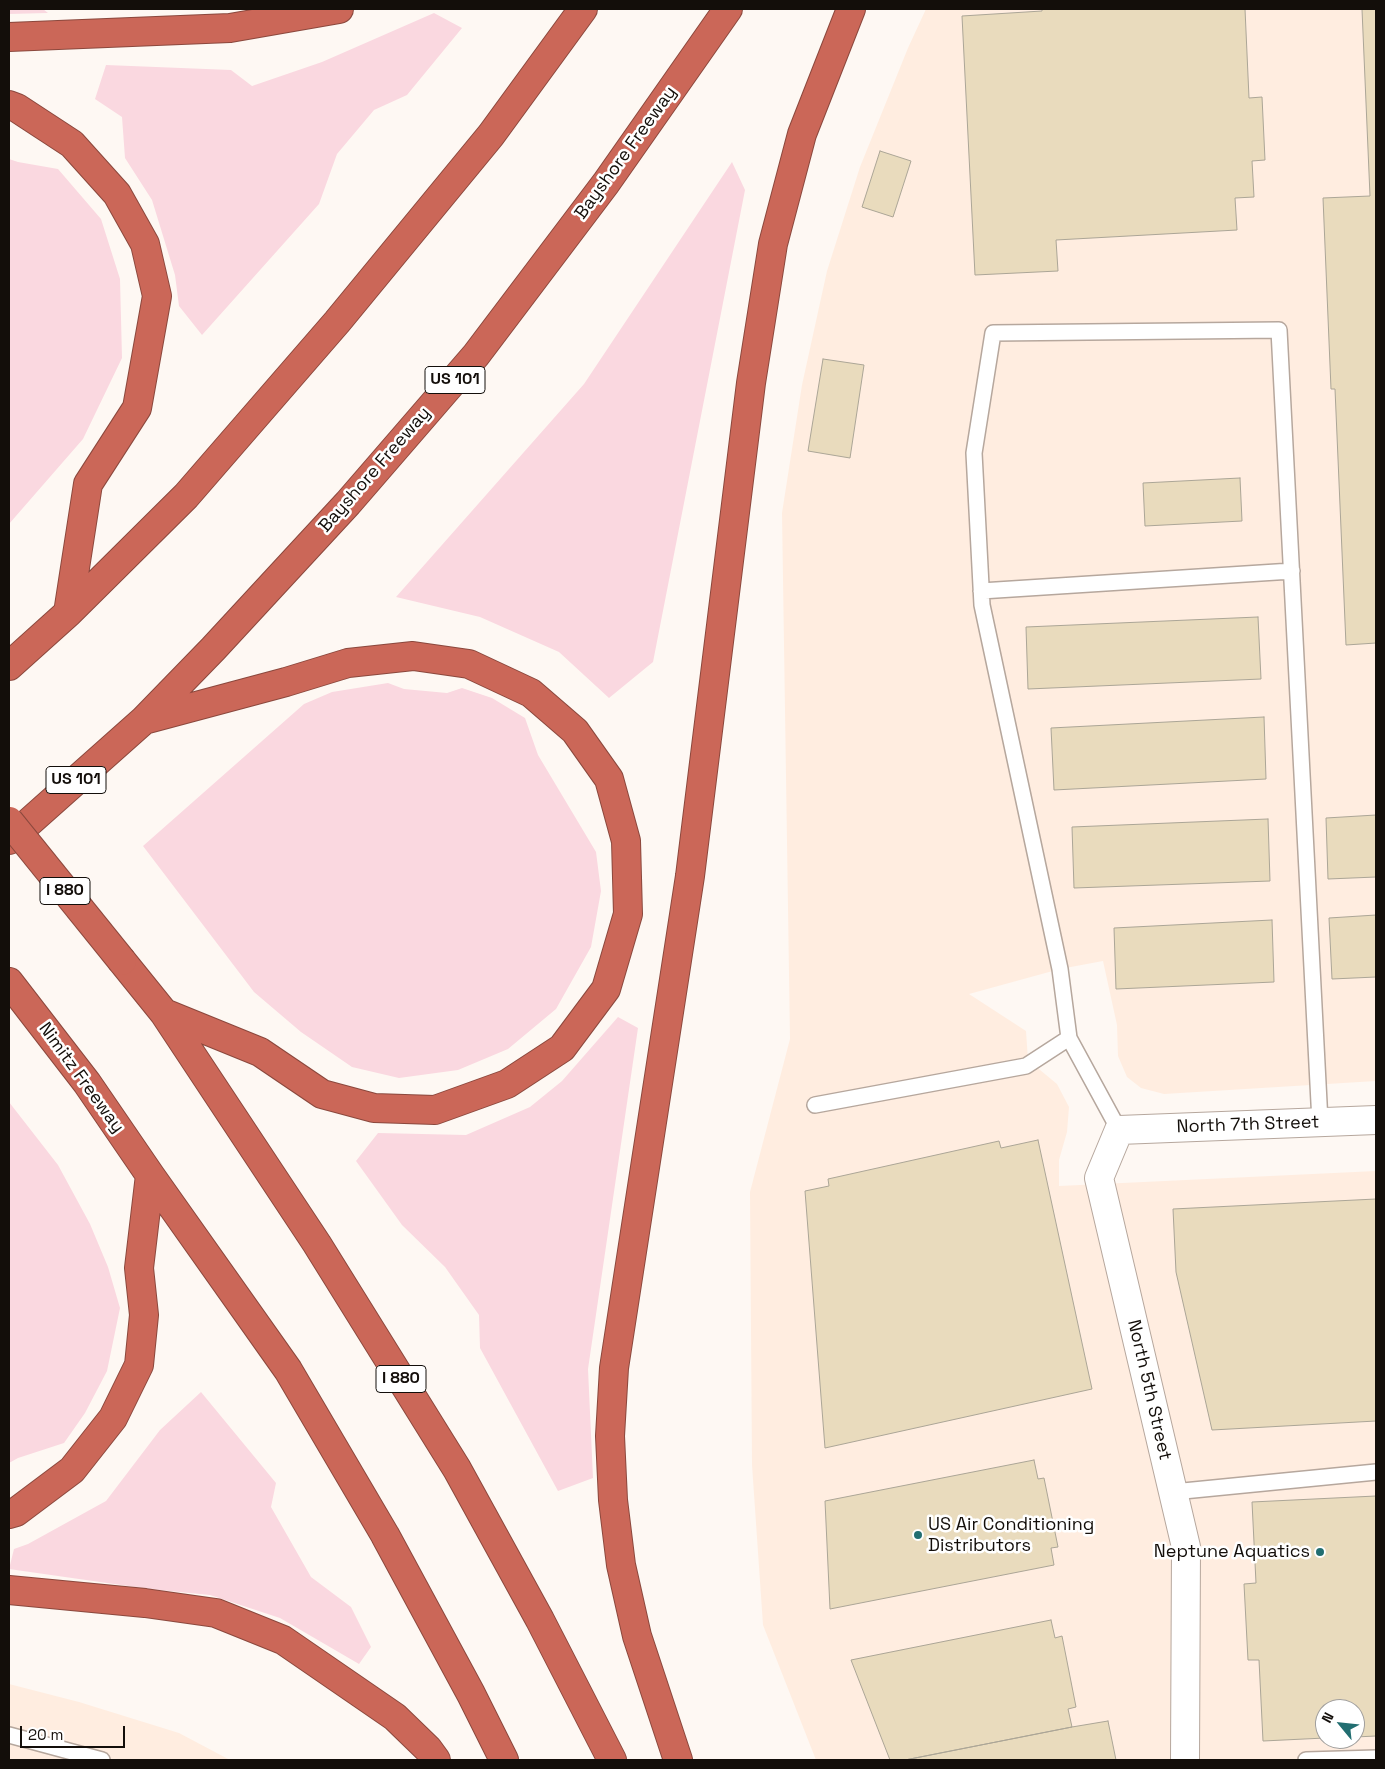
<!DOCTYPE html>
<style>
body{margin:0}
#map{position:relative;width:1385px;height:1769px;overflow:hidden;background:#fef8f3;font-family:"Space Grotesk",sans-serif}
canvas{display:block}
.frame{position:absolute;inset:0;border:10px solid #130e0a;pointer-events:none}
.north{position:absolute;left:1315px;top:1699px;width:50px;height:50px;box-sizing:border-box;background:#fff;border:1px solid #a19f9d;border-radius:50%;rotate:298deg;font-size:14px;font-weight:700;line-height:20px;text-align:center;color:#130e0a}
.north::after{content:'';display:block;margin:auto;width:18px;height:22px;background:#226e71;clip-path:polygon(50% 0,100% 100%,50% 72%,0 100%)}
.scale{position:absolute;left:20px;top:1726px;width:105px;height:22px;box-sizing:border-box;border:2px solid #130e0a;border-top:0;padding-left:6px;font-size:15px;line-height:18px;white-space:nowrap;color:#130e0a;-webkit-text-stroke:4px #fff;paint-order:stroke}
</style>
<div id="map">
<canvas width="1385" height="1769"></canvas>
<div class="frame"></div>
<div class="north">N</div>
<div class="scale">20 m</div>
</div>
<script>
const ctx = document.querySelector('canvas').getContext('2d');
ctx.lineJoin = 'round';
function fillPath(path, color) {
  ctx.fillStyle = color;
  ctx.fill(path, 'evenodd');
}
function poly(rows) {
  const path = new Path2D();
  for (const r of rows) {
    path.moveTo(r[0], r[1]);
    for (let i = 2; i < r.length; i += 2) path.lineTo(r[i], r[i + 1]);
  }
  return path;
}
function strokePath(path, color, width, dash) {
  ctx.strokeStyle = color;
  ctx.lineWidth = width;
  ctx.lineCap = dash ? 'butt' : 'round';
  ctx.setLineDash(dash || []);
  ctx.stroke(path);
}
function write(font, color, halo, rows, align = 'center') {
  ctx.font = font + ' "Space Grotesk",sans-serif';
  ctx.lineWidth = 5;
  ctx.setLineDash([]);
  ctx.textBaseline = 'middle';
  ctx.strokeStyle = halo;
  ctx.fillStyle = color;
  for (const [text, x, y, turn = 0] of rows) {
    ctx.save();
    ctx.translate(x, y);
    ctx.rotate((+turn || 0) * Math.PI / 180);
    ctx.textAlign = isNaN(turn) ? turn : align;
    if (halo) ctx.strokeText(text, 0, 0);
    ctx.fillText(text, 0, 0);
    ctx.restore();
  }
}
const built = poly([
 [926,9,1376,9,1376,1081,1164,1094,1141,1088,1127,1077,1118,1056,1117,1025,1103,961,1060,969,969,994,1026,1031,1028,1060,1057,1084,1069,1107,1067,1132,1059,1160,1059,1186,1376,1171,1376,1760,816,1760,763,1625,752,1465,750,1192,790,1039,782,513,802,385,827,271,860,167,908,48],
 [1325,1709,1355,1709,1355,1739,1325,1739],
 [9,1684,79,1702,179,1733,230,1760,9,1760]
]);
const green = poly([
 [9,9,43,9,48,13,9,14],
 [434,13,462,28,407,95,374,110,337,154,319,204,202,335,179,306,175,275,152,200,125,158,122,117,95,99,106,65,231,70,252,86,322,62],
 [9,159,18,162,58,169,101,219,120,279,122,358,83,439,9,524],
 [732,162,745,190,653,662,609,698,559,652,480,617,396,597,584,384],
 [388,683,404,689,447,693,462,688,492,698,525,718,538,755,596,852,601,891,591,947,556,1009,508,1049,458,1070,399,1078,352,1067,301,1032,254,992,143,846,304,704,332,692],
 [618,1017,638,1028,588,1369,593,1478,558,1491,480,1348,479,1315,445,1267,402,1225,356,1161,378,1133,466,1135,530,1107,562,1081],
 [9,1102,58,1165,90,1224,108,1267,120,1308,107,1371,85,1413,64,1443,18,1458,9,1463],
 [201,1392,276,1483,271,1507,311,1577,351,1607,371,1647,359,1664,280,1618,210,1595,149,1589,9,1569,14,1549,28,1544,106,1501,160,1430]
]);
const building = poly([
 [1042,9,1245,9,1249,98,1262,97,1265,160,1252,161,1254,197,1235,198,1237,230,1056,240,1058,271,975,275,962,16,1042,11,1042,9],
 [1362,9,1376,9,1376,643,1346,645,1335,389,1331,389,1323,198,1370,196,1362,9],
 [880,151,911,161,893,217,862,207,880,151],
 [823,359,864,365,850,458,808,451,823,359],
 [1240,478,1242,521,1145,526,1143,483,1240,478],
 [1258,617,1261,679,1028,689,1026,627,1258,617],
 [1264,717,1266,779,1054,790,1051,728,1264,717],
 [1376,815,1376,877,1328,879,1326,818,1376,815],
 [1268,819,1270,881,1074,888,1072,827,1268,819],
 [1376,915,1376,977,1332,979,1329,918,1376,915],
 [1272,920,1274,982,1116,989,1114,928,1272,920],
 [1038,1140,1092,1389,825,1448,805,1191,829,1186,828,1179,999,1141,1001,1148,1038,1140],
 [1376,1199,1376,1421,1212,1430,1176,1272,1173,1209,1376,1199],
 [1034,1460,1038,1479,1044,1478,1058,1547,1051,1548,1054,1565,830,1609,825,1501,1034,1460],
 [1376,1496,1376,1736,1355,1737,1355,1709,1325,1709,1325,1738,1263,1741,1259,1660,1248,1660,1244,1584,1256,1583,1252,1502,1376,1496],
 [1051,1620,1055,1638,1062,1636,1076,1707,1068,1709,1072,1727,905,1760,890,1760,851,1660,1051,1620],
 [1108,1721,1116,1760,905,1760,1072,1727,1108,1721]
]);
const lane = poly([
 [981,591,1292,571],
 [815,1105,1026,1066,1069,1038],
 [1119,1130,1069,1038,1060,969,982,605,974,453,993,333,1279,330,1320,1122],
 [1173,1492,1376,1472],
 [9,1735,102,1760],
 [1306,1760,1376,1758]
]);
const secondary = poly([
 [1185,1760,1186,1547,1099,1178,1119,1130,1376,1120]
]);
const highway = poly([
 [9,37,230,28,339,9],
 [9,105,17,108,72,144,117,194,145,244,157,296,137,408,88,484,68,613],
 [9,666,68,613,186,496,337,322,491,135,583,9],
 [144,720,286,682,348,663,413,656,469,664,531,693,575,731,609,779,626,841,628,914,606,989,562,1048,507,1084,435,1110,374,1108,322,1094,260,1052,164,1013],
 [9,840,144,720,213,649,348,503,476,355,606,183,728,9],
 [122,961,164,1013,317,1244,457,1469,540,1620,612,1760],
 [9,982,87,1083,150,1175,288,1370,385,1535,471,1694,504,1760],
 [9,1514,16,1512,72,1470,113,1418,139,1365,144,1315,139,1268,150,1175],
 [9,1590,145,1603,216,1613,283,1640,395,1717,428,1749,436,1760],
 [678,1760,637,1636,621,1565,613,1500,610,1436,614,1368,690,876,751,383,773,244,802,134,851,9]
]);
const highwayBridge = poly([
 [9,821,122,961]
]);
const markers = [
 [918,1535,5,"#226e71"],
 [1320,1552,5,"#226e71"]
];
const shields = [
 [455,380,60],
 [76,780,60],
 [65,891,50],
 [401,1379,50]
];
const shieldNames = [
 ["US 101",455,380],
 ["US 101",76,780],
 ["I 880",65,891],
 ["I 880",401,1379]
];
const streetNames = [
 ["Bayshore Freeway",626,153,-54],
 ["Bayshore Freeway",375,470,-49],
 ["Nimitz Freeway",81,1078,54],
 ["North 7th Street",1248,1125,-2],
 ["North 5th Street",1149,1390,77]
];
const poiNames = [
 ["US Air Conditioning",928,1525],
 ["Distributors",928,1546],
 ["Neptune Aquatics",1310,1552,"right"]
];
fillPath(built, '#ffede0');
fillPath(green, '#fad8e0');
fillPath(building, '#e9dbbd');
strokePath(building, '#aca697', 1);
strokePath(lane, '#b6a79d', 18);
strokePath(secondary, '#b6a79d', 30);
strokePath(highway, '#8b483d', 30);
strokePath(lane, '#fff', 15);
strokePath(secondary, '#fff', 28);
strokePath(highway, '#cb6758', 28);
strokePath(highwayBridge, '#8b483d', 30, []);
strokePath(highwayBridge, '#cb6758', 28);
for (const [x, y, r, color] of markers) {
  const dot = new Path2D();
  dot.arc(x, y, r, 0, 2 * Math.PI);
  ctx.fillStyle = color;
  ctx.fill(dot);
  strokePath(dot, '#fff', 2);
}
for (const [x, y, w] of shields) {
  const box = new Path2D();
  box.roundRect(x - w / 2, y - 13.5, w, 27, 4);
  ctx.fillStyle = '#fff';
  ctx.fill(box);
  strokePath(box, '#130e0a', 1);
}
write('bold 16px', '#130e0a', null, shieldNames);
write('18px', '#130e0a', '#fff', streetNames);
write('18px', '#130e0a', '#fff', poiNames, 'left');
</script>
